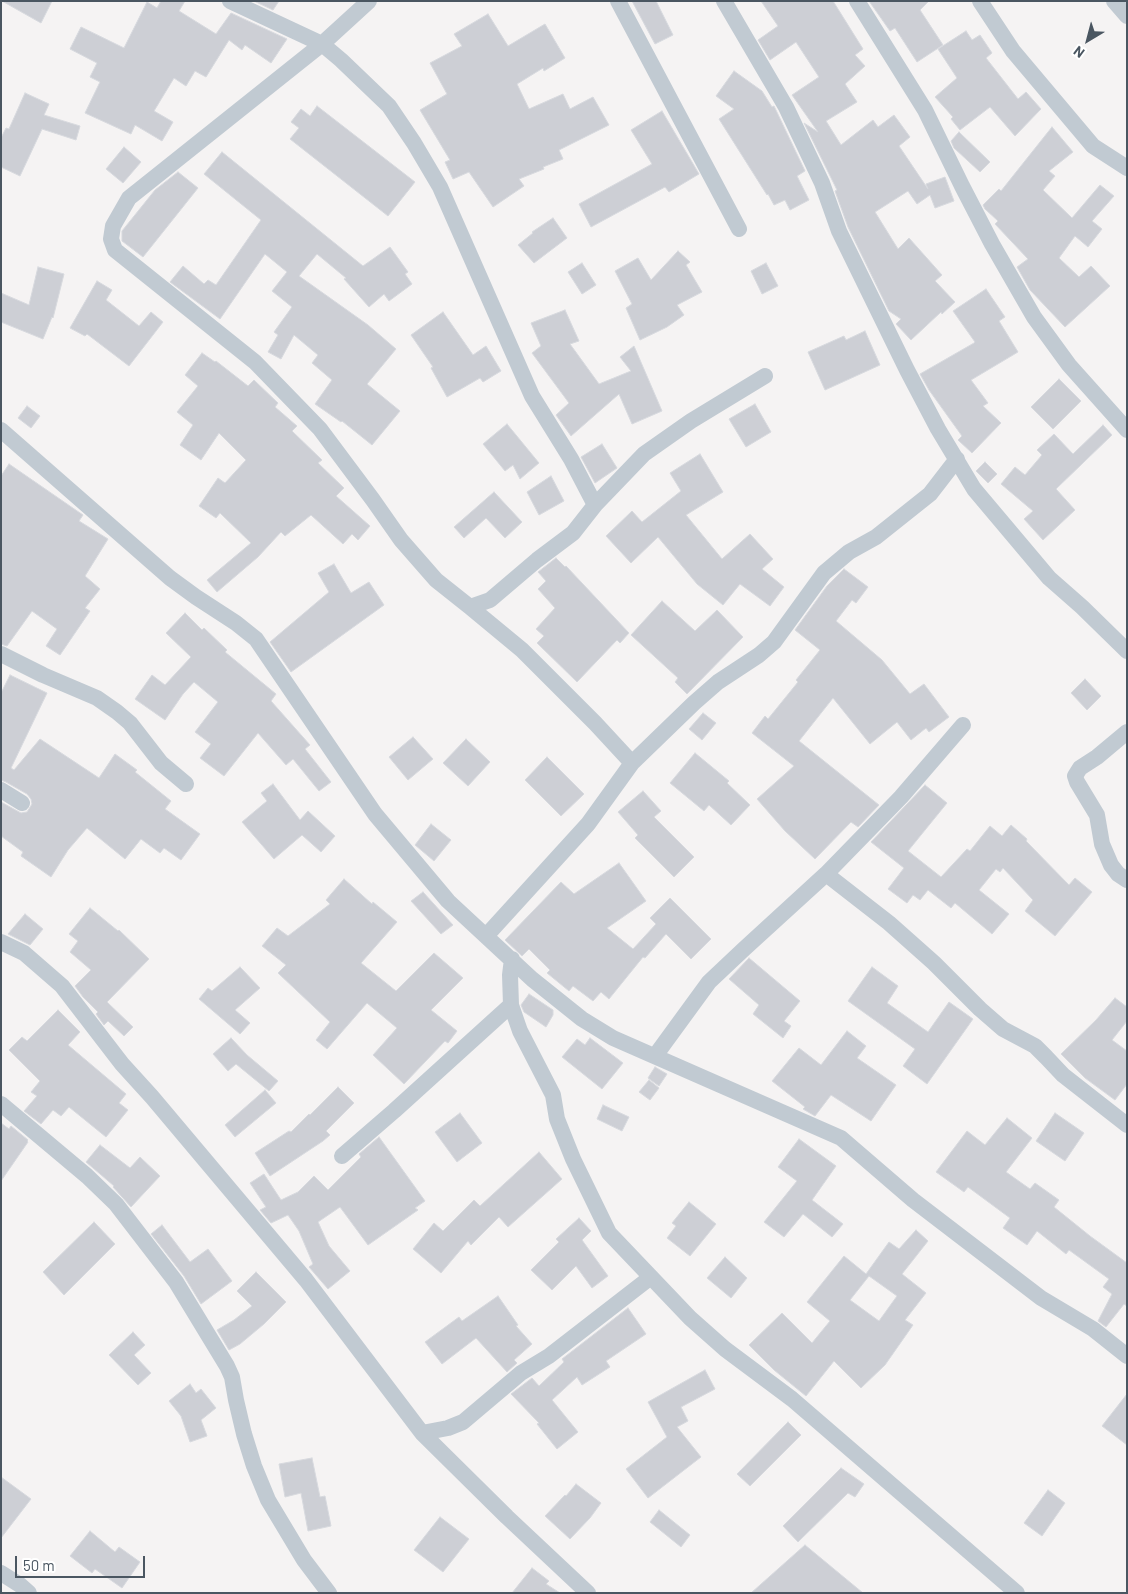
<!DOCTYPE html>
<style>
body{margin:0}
#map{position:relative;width:1128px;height:1594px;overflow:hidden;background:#f5f3f3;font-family:Barlow,sans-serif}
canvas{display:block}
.frame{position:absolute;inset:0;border:2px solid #4a5661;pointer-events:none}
.north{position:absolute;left:1063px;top:15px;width:50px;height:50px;-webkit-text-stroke:4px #fff;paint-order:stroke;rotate:217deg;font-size:14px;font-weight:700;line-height:20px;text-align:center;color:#4a5661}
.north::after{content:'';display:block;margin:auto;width:18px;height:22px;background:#4a5661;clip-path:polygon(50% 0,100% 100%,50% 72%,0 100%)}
.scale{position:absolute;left:15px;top:1556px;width:130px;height:22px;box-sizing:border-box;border:2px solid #4a5661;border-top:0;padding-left:6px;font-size:15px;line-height:18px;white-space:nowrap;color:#4a5661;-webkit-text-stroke:4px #fff;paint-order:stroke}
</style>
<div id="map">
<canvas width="1128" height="1594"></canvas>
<div class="frame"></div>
<div class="north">N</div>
<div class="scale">50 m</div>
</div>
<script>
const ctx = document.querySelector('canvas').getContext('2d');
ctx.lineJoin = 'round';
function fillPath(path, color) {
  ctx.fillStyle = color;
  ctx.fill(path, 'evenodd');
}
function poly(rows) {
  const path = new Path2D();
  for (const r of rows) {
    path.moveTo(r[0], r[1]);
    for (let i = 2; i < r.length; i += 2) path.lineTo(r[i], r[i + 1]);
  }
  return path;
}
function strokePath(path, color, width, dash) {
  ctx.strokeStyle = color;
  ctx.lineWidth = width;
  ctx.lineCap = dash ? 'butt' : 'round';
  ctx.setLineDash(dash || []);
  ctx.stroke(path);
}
const building = poly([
 [2,1,52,1,41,23,2,1],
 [161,1,185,1,179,11,216,34,231,13,287,39,271,63,245,45,242,50,229,40,206,77,195,71,186,86,174,78,154,111,173,122,162,141,135,125,131,134,85,113,100,82,90,77,97,63,70,49,81,27,124,48,147,2,157,8,161,1],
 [254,1,279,1,273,10,254,1],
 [632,1,656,1,673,35,655,44,632,1],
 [761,1,833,1,863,49,855,55,865,66,845,84,857,102,826,121,841,145,873,120,878,127,894,115,910,137,899,146,928,189,926,184,945,177,954,201,935,208,930,195,917,204,908,191,875,212,898,249,909,238,942,275,935,281,955,302,942,314,941,312,911,340,896,324,901,319,889,311,848,227,835,191,837,190,804,123,818,132,792,95,819,77,796,42,770,60,758,40,778,26,761,1],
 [869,1,929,1,920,10,943,45,917,62,895,28,890,31,869,1],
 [488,14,508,46,545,24,565,58,544,71,543,68,517,84,529,109,563,94,570,109,593,97,609,125,559,150,563,159,543,167,544,169,519,179,524,186,493,207,469,172,453,179,445,162,450,160,420,110,447,94,430,63,462,46,454,34,488,14],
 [966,31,972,40,980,35,992,53,986,58,1018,99,1026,92,1041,109,1015,136,990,107,960,130,951,119,953,117,935,97,957,78,938,49,966,31],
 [734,71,762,91,772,107,774,106,805,171,797,176,809,200,790,210,785,200,774,205,768,194,767,195,719,119,734,109,716,96,734,71],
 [25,93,49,104,44,115,80,126,76,140,42,129,20,176,1,167,1,138,6,128,9,129,25,93],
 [317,106,415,182,388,216,290,139,299,128,291,122,301,109,310,116,317,106],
 [662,111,699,174,669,192,665,187,591,227,579,204,652,164,631,130,662,111],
 [1052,127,1073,152,1049,171,1055,176,1043,190,1072,218,1100,185,1114,196,1092,221,1102,229,1088,247,1075,236,1059,258,1079,277,1091,266,1110,286,1065,327,1030,290,1017,267,1028,259,995,224,998,221,985,209,983,205,999,189,1001,191,1052,127],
 [959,132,990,162,980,172,954,148,951,141,959,132],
 [124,147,141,162,123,183,106,169,124,147],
 [222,152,363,266,390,247,408,272,405,274,412,284,389,301,384,294,369,307,344,279,346,278,317,254,299,276,368,325,396,349,367,384,400,411,372,445,342,421,341,422,315,404,332,380,312,363,318,355,294,335,281,359,268,352,278,335,274,332,292,307,272,291,287,272,265,254,220,319,170,282,183,266,204,284,208,280,216,285,261,220,204,174,222,152],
 [178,172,198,188,143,257,122,241,122,231,155,190,178,172],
 [553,218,567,238,534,263,518,245,533,233,532,232,553,218],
 [678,251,690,262,686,265,702,292,677,305,684,315,667,327,640,340,626,308,632,304,615,271,638,258,651,280,678,251],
 [582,263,596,285,582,294,568,272,582,263],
 [766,263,778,286,762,294,751,271,766,263],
 [38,267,64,274,53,318,52,317,43,339,1,322,1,293,29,305,38,267],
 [97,281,112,290,106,300,139,326,151,312,163,322,129,366,87,334,85,336,70,328,97,281],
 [986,289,1005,317,999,321,1018,352,971,380,988,403,983,406,1001,423,972,453,958,440,962,436,929,390,920,374,974,343,975,342,953,311,986,289],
 [565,310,579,341,570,344,599,384,631,371,620,357,634,346,662,411,632,424,619,394,571,436,556,415,569,403,532,353,541,346,531,323,565,310],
 [443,312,473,355,486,346,501,371,483,382,480,378,447,397,431,368,433,367,411,335,443,312],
 [865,331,880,365,825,390,808,352,844,336,846,340,865,331],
 [202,353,215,362,216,361,248,386,254,380,278,403,275,407,297,426,292,431,322,460,318,463,344,488,336,496,370,526,358,540,352,534,343,544,311,515,285,536,281,532,258,557,217,592,207,580,251,543,220,513,216,518,199,506,218,478,225,483,246,460,219,433,201,460,180,445,193,425,177,412,198,386,185,375,202,353],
 [1059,379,1081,401,1053,429,1031,407,1059,379],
 [755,404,771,432,746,447,729,419,755,404],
 [27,406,40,416,31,428,18,418,27,406],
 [507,424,539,463,520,479,513,465,505,471,483,444,507,424],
 [1103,425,1112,435,1056,489,1075,510,1043,540,1024,519,1033,511,1001,484,1015,467,1025,475,1042,455,1037,450,1054,434,1073,454,1103,425],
 [602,444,617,468,595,483,581,457,602,444],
 [700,454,723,492,686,515,722,559,750,534,773,559,762,569,784,587,770,606,740,584,723,605,697,584,658,537,631,563,606,536,632,511,642,522,681,491,670,473,700,454],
 [985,462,997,474,988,483,976,471,985,462],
 [9,464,83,515,79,521,108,539,85,576,100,589,85,608,90,611,60,655,46,646,57,629,32,611,7,646,1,644,1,476,9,464],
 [551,476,564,501,539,515,527,492,551,476],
 [494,492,522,522,505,538,486,518,464,538,454,527,494,492],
 [556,558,565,567,566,566,629,633,620,643,617,640,577,682,537,643,544,636,536,629,555,608,538,589,546,581,538,572,556,558],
 [334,564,351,593,369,582,384,605,291,672,270,642,329,592,318,573,334,564],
 [844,569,868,587,856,603,852,600,836,621,882,660,910,694,924,684,949,717,929,732,926,728,911,740,897,722,870,744,833,698,799,741,879,805,858,827,851,822,815,859,785,831,757,799,794,766,752,733,765,716,768,719,798,682,796,680,820,650,795,630,827,586,844,569],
 [662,601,695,631,717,610,743,637,687,694,675,682,678,678,631,635,662,601],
 [185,613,202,630,204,628,227,650,225,652,276,694,271,701,310,745,305,749,331,782,319,791,293,759,286,765,258,733,224,776,200,758,211,744,195,732,218,702,194,682,183,694,165,720,135,699,152,675,165,685,191,657,166,633,185,613],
 [10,675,47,693,11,768,14,770,40,739,99,778,115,754,137,770,135,772,171,801,165,809,200,834,181,860,164,848,160,853,141,839,125,859,87,828,68,850,51,877,21,856,23,852,1,836,1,802,21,813,27,812,32,804,31,799,27,794,6,782,1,780,1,693,10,675],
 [1085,679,1101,696,1087,710,1071,693,1085,679],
 [703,713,716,723,702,740,689,729,703,713],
 [413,737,433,759,408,780,389,757,413,737],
 [466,739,490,762,468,786,443,763,466,739],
 [695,753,729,781,727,783,750,805,731,825,709,805,704,811,670,783,695,753],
 [547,757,584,794,561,816,525,780,547,757],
 [273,784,300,820,308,811,335,836,321,852,302,835,274,859,242,822,267,801,261,793,273,784],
 [925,785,947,803,908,851,941,877,967,849,970,851,990,826,1002,836,1011,825,1027,839,1026,841,1069,885,1075,878,1092,892,1055,936,1025,911,1033,900,1003,868,1000,872,996,869,979,890,1009,914,992,934,955,903,951,908,928,890,920,900,913,895,907,903,888,889,904,868,871,842,925,785],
 [643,791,661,811,654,817,694,857,674,877,635,838,638,835,618,812,643,791],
 [431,824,451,840,434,861,415,845,431,824],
 [619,863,646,901,607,928,633,949,656,924,650,918,670,898,711,939,691,959,666,934,645,958,643,957,609,999,601,992,593,1001,573,986,569,991,547,973,550,970,529,949,522,956,505,940,561,882,574,894,619,863],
 [344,879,372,904,373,902,397,922,361,963,396,991,434,953,463,978,431,1010,457,1031,448,1043,445,1041,404,1084,373,1055,397,1028,367,1003,327,1049,316,1040,330,1022,278,973,286,965,262,946,277,928,288,936,330,904,326,900,344,879],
 [423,892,453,925,441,934,411,901,423,892],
 [90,908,118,931,119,930,149,959,107,1002,133,1027,124,1036,108,1021,104,1025,96,1014,98,1012,83,997,75,986,91,970,70,952,78,941,69,934,90,908],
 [25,914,43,929,30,945,8,934,25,914],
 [749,958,800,1001,784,1021,791,1026,783,1038,753,1014,759,1005,729,979,749,958],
 [240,967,260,988,235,1010,250,1023,240,1034,199,999,208,988,212,991,240,967],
 [872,967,898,986,887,1003,928,1032,949,1002,973,1019,927,1084,903,1066,915,1049,848,1001,872,967],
 [529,994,553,1010,553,1015,546,1027,524,1012,521,1005,529,994],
 [1115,998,1127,1007,1127,1021,1112,1040,1127,1051,1127,1084,1115,1100,1085,1078,1061,1054,1096,1020,1115,998],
 [58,1010,80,1032,68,1045,126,1094,119,1103,128,1110,106,1137,69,1107,61,1116,53,1110,41,1124,24,1111,37,1096,31,1092,40,1081,9,1050,22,1037,27,1041,58,1010],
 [847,1031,866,1046,857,1058,896,1085,871,1121,831,1095,815,1116,803,1109,805,1107,772,1081,799,1048,821,1065,847,1031],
 [231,1038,247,1055,278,1081,269,1091,236,1064,228,1071,213,1054,231,1038],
 [590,1038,623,1063,602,1089,562,1057,577,1039,585,1045,590,1038],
 [655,1067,667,1074,659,1086,648,1078,655,1067],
 [649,1080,659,1088,650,1100,639,1092,649,1080],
 [338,1087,354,1103,326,1131,330,1135,323,1141,270,1176,255,1153,289,1131,291,1132,309,1114,310,1115,338,1087],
 [265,1090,276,1103,235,1137,225,1125,265,1090],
 [603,1105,629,1117,622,1131,597,1119,603,1105],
 [460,1113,482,1143,457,1162,435,1132,460,1113],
 [1055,1113,1084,1133,1065,1161,1036,1141,1055,1113],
 [1007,1118,1032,1138,1006,1172,1030,1189,1035,1183,1059,1200,1054,1207,1090,1236,1127,1263,1127,1306,1124,1304,1106,1327,1098,1321,1112,1294,1103,1287,1109,1279,1069,1250,1066,1254,1037,1231,1027,1245,1003,1228,1010,1218,968,1187,964,1192,936,1172,967,1131,985,1145,1007,1118],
 [1,1123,9,1129,11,1126,28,1140,27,1141,28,1142,1,1181,1,1123],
 [379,1137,425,1201,415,1208,418,1210,368,1245,340,1207,318,1222,329,1246,350,1271,328,1289,309,1267,313,1264,299,1231,288,1215,271,1223,260,1210,266,1207,250,1183,264,1174,281,1200,298,1192,314,1176,328,1190,361,1157,359,1154,379,1137],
 [799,1139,836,1166,812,1200,843,1224,832,1237,803,1214,784,1237,764,1222,797,1181,778,1167,799,1139],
 [100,1145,130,1168,140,1157,160,1176,131,1207,113,1187,114,1186,86,1162,100,1145],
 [539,1152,562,1179,508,1227,499,1217,471,1245,468,1241,441,1273,413,1249,434,1223,443,1231,474,1200,480,1206,539,1152],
 [689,1202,716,1224,690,1256,667,1238,676,1226,672,1223,689,1202],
 [579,1218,591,1231,582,1240,608,1276,592,1288,576,1266,552,1290,531,1270,559,1242,556,1239,579,1218],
 [94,1222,115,1244,64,1295,43,1272,94,1222],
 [162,1225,190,1262,208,1249,232,1281,201,1304,184,1276,151,1234,162,1225],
 [916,1230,928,1241,902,1274,926,1293,905,1320,913,1325,885,1365,861,1388,834,1361,806,1396,774,1370,749,1345,782,1313,812,1343,830,1321,807,1302,844,1256,866,1274,889,1242,899,1249,916,1230],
 [869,1276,897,1296,879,1321,850,1300,869,1276],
 [725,1257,747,1278,731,1298,707,1278,725,1257],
 [256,1272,286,1302,264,1324,240,1344,229,1350,217,1330,234,1320,252,1306,237,1291,256,1272],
 [498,1296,518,1325,516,1326,532,1344,514,1360,517,1363,507,1372,476,1338,442,1364,425,1342,459,1317,462,1321,498,1296],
 [628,1308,646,1334,606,1361,610,1367,582,1385,577,1377,552,1400,578,1432,557,1449,537,1424,539,1423,511,1394,532,1378,539,1386,564,1362,562,1359,628,1308],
 [133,1332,145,1345,134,1355,151,1373,138,1385,109,1355,133,1332],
 [705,1370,715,1389,681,1407,688,1421,677,1427,701,1457,648,1498,626,1469,667,1437,648,1402,705,1370],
 [190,1384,196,1393,201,1389,216,1408,201,1420,207,1436,190,1442,181,1416,169,1401,190,1384],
 [1127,1394,1127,1445,1102,1426,1127,1394],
 [788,1422,801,1435,750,1486,737,1474,788,1422],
 [312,1458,320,1497,325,1496,331,1526,308,1531,301,1493,285,1497,279,1464,312,1458],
 [841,1468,864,1484,855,1497,848,1493,798,1542,783,1526,841,1468],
 [1,1477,31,1499,1,1538,1,1477],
 [576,1484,601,1503,590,1518,570,1539,545,1516,565,1495,566,1496,576,1484],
 [1048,1490,1065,1503,1042,1536,1024,1523,1048,1490],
 [659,1510,690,1535,681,1547,650,1522,659,1510],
 [440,1517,469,1539,443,1572,414,1550,440,1517],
 [90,1531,115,1552,119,1547,140,1562,122,1588,95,1569,92,1573,70,1556,90,1531],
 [805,1545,863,1593,751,1593,805,1545],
 [532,1568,549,1581,546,1584,560,1593,512,1593,532,1568]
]);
const street = poly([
 [230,1,322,44,341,60,389,106,414,143,440,187,532,396,571,459,595,505],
 [369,1,322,44,129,198,113,226,111,239,115,250,255,362,320,429,373,500,401,540,436,580,470,607,522,650,595,723,632,763,588,824,486,936],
 [618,1,739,229],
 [724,1,786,107,822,183,839,231,907,370,938,429,974,489,1049,578,1082,607,1127,651],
 [857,1,925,110,962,186,992,244,1034,317,1069,365,1127,430],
 [980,1,1013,51,1093,146,1127,168],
 [1114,1,1127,16],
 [1,430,170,578,196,597,236,623,256,639,375,814,448,901,532,979,582,1019,613,1038,841,1138,913,1200,1041,1298,1093,1329,1127,1356],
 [470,607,490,600,537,560,573,533,595,505,644,454,691,421,765,376],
 [1,654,43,675,97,698,117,712,130,723,161,763,186,784],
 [1127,732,1097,757,1080,768,1075,776,1077,782,1097,815,1102,844,1111,865,1118,874,1127,880],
 [632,763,694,703,718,682,759,655,774,642,824,573,849,552,876,537,930,494,957,459],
 [1,790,22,803],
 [826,874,889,923,934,963,980,1009,1003,1029,1035,1046,1046,1057,1063,1075,1127,1125],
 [1,942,24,953,62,986,122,1064,152,1097,306,1280,422,1433,507,1517,588,1593],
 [512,959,510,975,511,1005,520,1031,553,1095,557,1119,573,1159,609,1233,690,1318,725,1349,792,1399,1017,1593],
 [655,1056,709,982,744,949,826,874,901,797,963,725],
 [1,1104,87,1176,116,1204,176,1282,227,1366,232,1377,236,1400,244,1434,254,1466,268,1500,304,1560,329,1593],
 [342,1156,394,1111,511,1005],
 [422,1433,448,1428,463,1422,521,1373,549,1356,651,1277],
 [1,1573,20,1585,29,1593]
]);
fillPath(building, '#cdcfd5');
strokePath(building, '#d7d9de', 1);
strokePath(street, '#c1cad2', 16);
</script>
